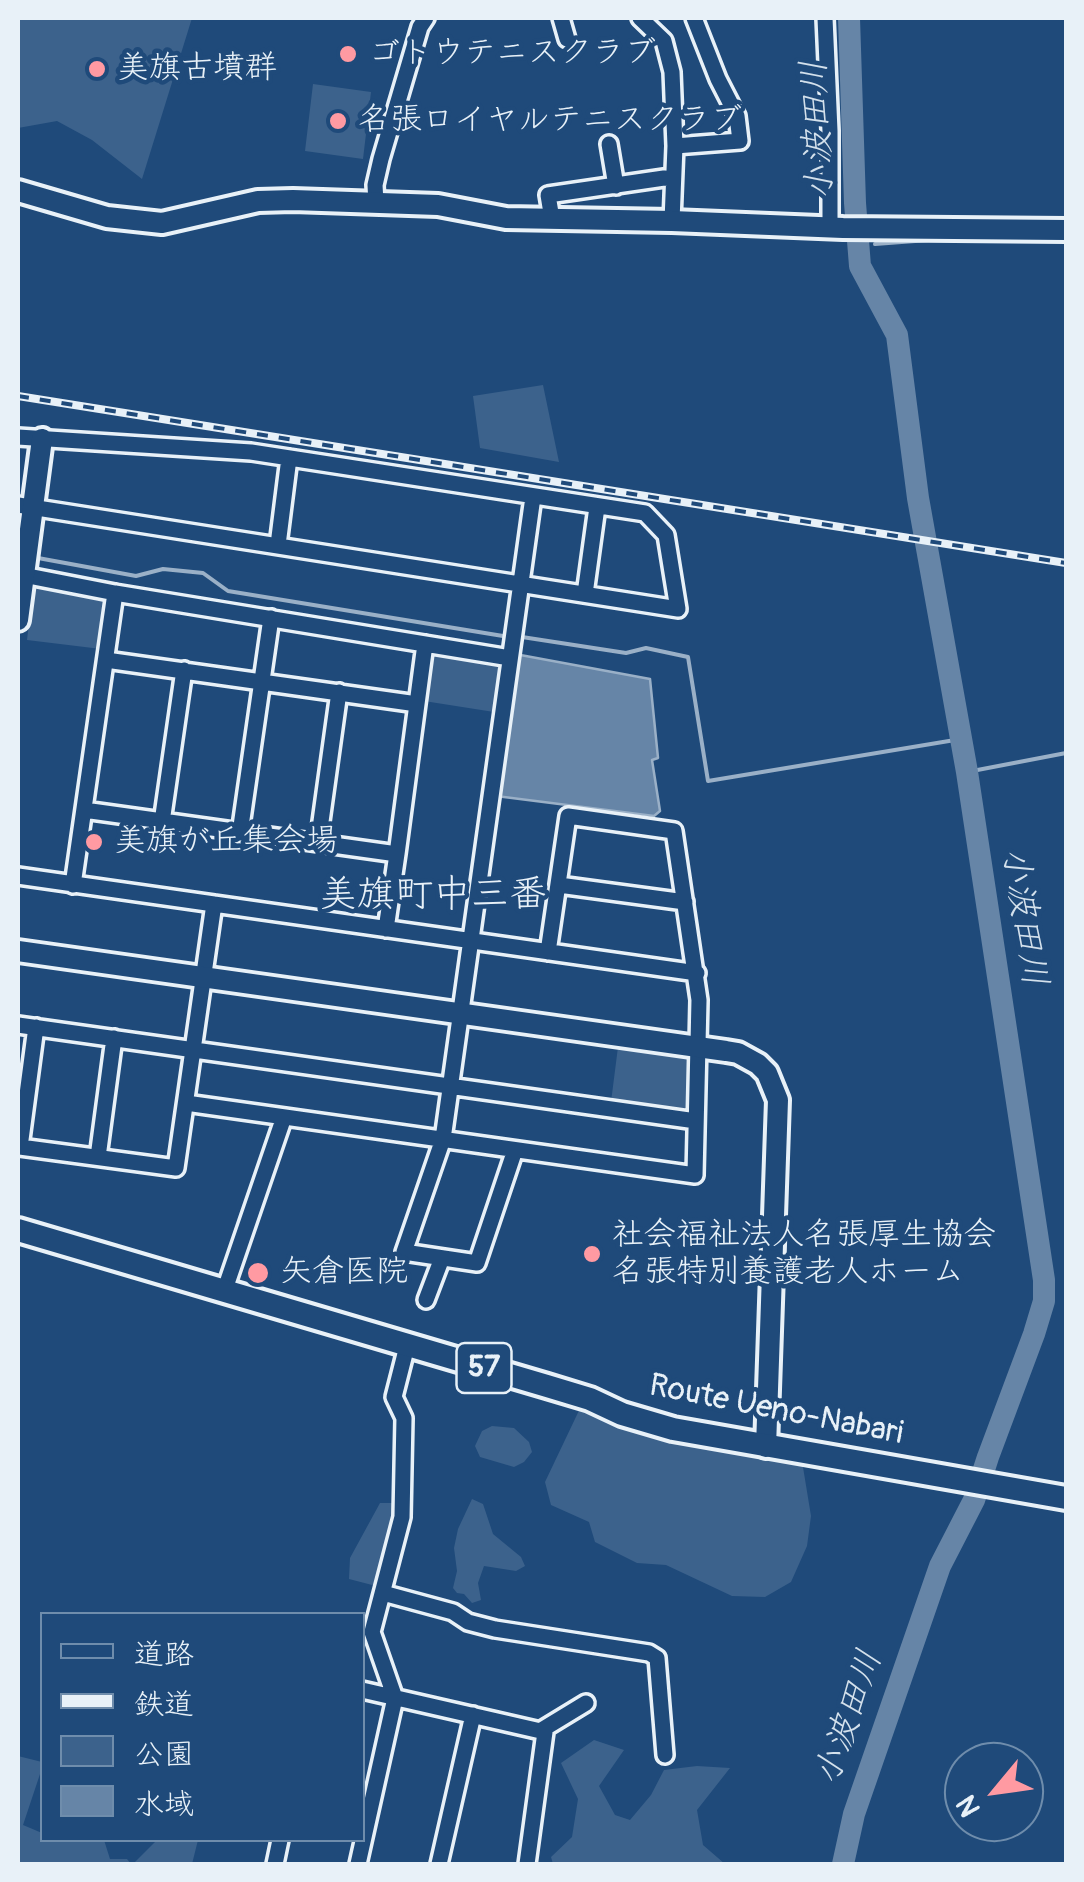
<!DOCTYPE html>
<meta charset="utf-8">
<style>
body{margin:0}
#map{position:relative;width:1084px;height:1882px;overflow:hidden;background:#1f4a7a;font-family:Pangolin,"Klee One",sans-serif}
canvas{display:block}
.frame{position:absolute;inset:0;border:20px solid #e8f1f8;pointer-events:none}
.legend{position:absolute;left:40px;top:1612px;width:325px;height:230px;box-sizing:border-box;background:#1f4a7a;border:2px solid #6f8dac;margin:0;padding:12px 18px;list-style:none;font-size:30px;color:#e8f1f8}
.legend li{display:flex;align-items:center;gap:20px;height:50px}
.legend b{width:50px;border:2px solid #6f8dac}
.north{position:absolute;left:944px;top:1742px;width:100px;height:100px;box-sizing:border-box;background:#1f4a7a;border:2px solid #6f8dac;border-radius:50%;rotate:241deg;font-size:28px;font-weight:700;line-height:40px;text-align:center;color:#e8f1f8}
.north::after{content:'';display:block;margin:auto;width:35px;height:45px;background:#ff9aa2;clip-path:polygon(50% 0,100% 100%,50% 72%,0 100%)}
</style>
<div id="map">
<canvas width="1084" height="1882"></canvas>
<div class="frame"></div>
<ul class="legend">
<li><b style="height:12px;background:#1f4a7a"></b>道路</li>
<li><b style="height:12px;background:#e8f1f8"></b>鉄道</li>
<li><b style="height:28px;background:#3c628c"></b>公園</li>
<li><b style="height:28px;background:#6685a7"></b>水域</li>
</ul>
<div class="north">N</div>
</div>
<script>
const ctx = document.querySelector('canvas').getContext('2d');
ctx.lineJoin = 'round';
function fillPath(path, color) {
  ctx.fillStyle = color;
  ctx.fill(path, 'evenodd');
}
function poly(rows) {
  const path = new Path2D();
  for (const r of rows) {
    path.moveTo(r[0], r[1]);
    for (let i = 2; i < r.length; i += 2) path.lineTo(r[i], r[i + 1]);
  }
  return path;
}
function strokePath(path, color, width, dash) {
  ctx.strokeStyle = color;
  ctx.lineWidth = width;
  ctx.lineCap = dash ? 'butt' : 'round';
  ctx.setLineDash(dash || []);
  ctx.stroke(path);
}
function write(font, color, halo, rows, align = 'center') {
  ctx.font = font + ' Pangolin,"Klee One",sans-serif';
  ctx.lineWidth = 9;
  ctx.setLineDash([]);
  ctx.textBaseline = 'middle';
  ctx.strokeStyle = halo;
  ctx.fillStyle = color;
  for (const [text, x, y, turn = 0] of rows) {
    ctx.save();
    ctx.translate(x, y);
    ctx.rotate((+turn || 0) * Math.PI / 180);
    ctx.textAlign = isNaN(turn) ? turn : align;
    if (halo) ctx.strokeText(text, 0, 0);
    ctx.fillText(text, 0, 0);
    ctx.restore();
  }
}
const green = poly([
 [18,18,192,18,142,179,92,140,57,121,18,128],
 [313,84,371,92,363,159,305,151],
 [543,385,559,462,480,448,473,396],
 [40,584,102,598,106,605,101,649,27,640,33,588],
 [436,652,496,661,500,668,494,712,424,701,430,655],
 [618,1047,686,1057,691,1061,691,1107,682,1113,611,1102],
 [584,1400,802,1461,811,1516,807,1546,791,1582,765,1597,732,1596,666,1565,637,1563,595,1542,589,1522,551,1505,545,1482],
 [492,1426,514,1428,529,1442,532,1452,524,1462,514,1467,480,1457,475,1446,482,1431],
 [472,1499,483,1504,493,1534,521,1557,525,1566,516,1571,484,1566,478,1583,481,1600,472,1603,464,1594,457,1593,453,1588,457,1571,454,1548,458,1529],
 [380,1503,398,1503,376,1586,349,1579,350,1558],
 [594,1740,624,1750,599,1786,615,1815,630,1820,651,1795,664,1770,697,1766,730,1768,697,1810,703,1845,725,1864,553,1864,551,1857,572,1837,578,1799,561,1763],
 [18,1756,42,1762,42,1768,23,1825,42,1833,42,1840,104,1840,110,1859,127,1859,131,1864,18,1864],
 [157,1840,198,1840,192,1864,133,1864]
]);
const water = poly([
 [515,654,650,679,658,758,652,760,660,811,654,816,496,796,515,654]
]);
const stream = poly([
 [875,244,942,239],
 [38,558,136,576,163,569,203,573,228,591,503,636],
 [522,637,626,653,646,648,688,657,708,781,961,739],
 [967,772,1066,753]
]);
const river = poly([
 [843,1864,854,1814,940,1566,974,1500,988,1457,1034,1334,1044,1301,1044,1280,967,772,918,498,897,335,860,266,855,203,849,18]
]);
const street = poly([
 [561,18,567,39],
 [640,18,664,41,672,72,675,146,672,221],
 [825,18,830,131,830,228],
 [609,144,616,186],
 [675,146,740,141,737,116,718,79,694,18],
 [376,203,375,185,381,159,420,27,426,18],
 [552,219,548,195,664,178,673,179],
 [18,437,251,452,645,513,666,535,678,609,18,505],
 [278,545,289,458],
 [18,574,115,593,510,658],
 [585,594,597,507],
 [106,660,417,704],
 [84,810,397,854,425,644],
 [162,822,184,670],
 [240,833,271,618],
 [318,843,339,692],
 [18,876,697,973],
 [73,885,115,593],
 [559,885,685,902],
 [386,929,397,854],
 [18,1025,696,1121],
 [36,1027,20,1147,176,1168,214,904],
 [186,1103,695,1175,699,1000,674,831,568,816,548,952],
 [515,1150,477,1263,404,1252,443,1139,533,497],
 [98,1157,114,1038],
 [224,1292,284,1117],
 [426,1300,442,1258],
 [383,1593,453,1612,468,1622,495,1629,649,1653,657,1658,665,1755],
 [362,1690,545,1732,527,1864],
 [540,1731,586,1703],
 [275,1864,280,1840],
 [358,1864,395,1698,372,1632,402,1517,404,1418,394,1397,407,1346],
 [439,1864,473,1715]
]);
const secondary = poly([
 [18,191,107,217,162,223,258,201,293,200,438,205,506,218,672,221,843,228,1066,230],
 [18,620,42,439],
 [18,951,726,1051,738,1053,758,1064,767,1073,778,1100,766,1447]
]);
const primary = poly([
 [18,1230,547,1386,590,1399,622,1414,673,1429,1066,1498]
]);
const rail = poly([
 [18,396,1066,563]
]);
const markers = [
 [348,54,10,"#ff9aa2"],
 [97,69,10,"#ff9aa2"],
 [338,121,10,"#ff9aa2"],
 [94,842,10,"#ff9aa2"],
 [592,1254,10,"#ff9aa2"],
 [258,1273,12,"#ff9aa2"]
];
const shields = [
 [484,1368,55]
];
const shieldNames = [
 ["57",484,1368]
];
const poiNames = [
 ["ゴトウテニスクラブ",368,54],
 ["美旗古墳群",117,69],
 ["名張ロイヤルテニスクラブ",358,121],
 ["美旗が丘集会場",114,842],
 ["社会福祉法人名張厚生協会",612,1236],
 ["名張特別養護老人ホーム",612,1273],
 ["矢倉医院",280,1273]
];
const streetNames = [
 ["Route Ueno-Nabari",776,1411,11]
];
const waterNames = [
 ["小波田川",819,130,-93],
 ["小波田川",1023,917,81],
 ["小波田川",850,1718,-71]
];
const quarterNames = [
 ["美旗町中三番",433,896]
];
fillPath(green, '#3c628c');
fillPath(water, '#6685a7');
strokePath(water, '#9ab0c7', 2.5);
strokePath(stream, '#9ab0c7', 4);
strokePath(river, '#6685a7', 22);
strokePath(street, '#e8f1f8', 22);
strokePath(secondary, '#e8f1f8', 28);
strokePath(primary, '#e8f1f8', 30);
strokePath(street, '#1f4a7a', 15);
strokePath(secondary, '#1f4a7a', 20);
strokePath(primary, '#1f4a7a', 22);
strokePath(rail, '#e8f1f8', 8);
strokePath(rail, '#1f4a7a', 4, [11]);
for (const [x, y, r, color] of markers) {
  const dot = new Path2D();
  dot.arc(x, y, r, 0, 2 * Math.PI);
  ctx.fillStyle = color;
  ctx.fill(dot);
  strokePath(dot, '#1f4a7a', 4);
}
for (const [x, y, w] of shields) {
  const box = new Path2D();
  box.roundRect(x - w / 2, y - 25, w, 50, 8);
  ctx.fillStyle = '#1f4a7a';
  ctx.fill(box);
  strokePath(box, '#e8f1f8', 2.5);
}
write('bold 30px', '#e8f1f8', null, shieldNames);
write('32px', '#e8f1f8', '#1f4a7a', poiNames, 'left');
write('32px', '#e8f1f8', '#1f4a7a', streetNames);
write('italic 35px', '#d4e1ec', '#1f4a7a', waterNames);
write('38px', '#e8f1f8', '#1f4a7a', quarterNames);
</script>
